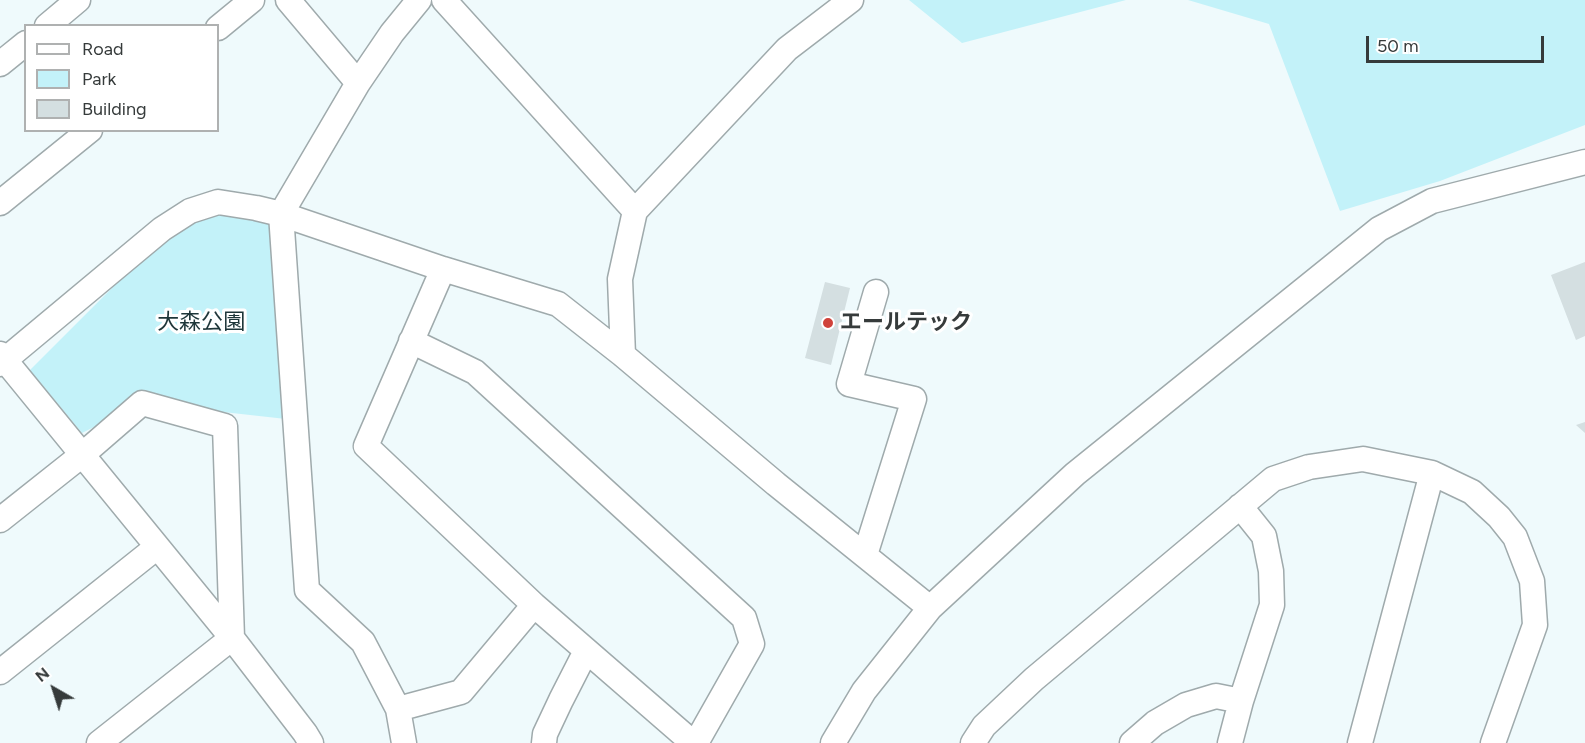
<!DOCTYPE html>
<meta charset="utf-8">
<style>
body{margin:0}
#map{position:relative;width:1585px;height:743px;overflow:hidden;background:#effafc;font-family:Figtree,sans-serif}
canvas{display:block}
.legend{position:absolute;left:24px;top:24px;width:195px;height:108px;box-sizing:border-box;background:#fff;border:2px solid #afb1b1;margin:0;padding:8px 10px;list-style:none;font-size:18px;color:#363b3b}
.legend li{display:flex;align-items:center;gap:12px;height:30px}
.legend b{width:30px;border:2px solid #afb1b1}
.north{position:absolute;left:24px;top:659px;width:60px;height:60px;-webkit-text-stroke:4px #fff;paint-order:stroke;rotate:321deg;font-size:16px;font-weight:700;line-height:24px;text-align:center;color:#363b3b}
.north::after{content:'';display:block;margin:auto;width:21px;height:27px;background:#363b3b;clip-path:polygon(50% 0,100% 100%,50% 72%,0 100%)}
.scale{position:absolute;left:1366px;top:36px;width:178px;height:27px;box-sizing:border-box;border:3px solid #363b3b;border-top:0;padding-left:8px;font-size:18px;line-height:21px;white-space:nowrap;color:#363b3b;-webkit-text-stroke:4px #fff;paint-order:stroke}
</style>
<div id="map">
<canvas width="1585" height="743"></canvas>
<ul class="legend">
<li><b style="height:8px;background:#fff"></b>Road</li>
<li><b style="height:16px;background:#c3f2f9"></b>Park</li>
<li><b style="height:16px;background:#d4dfe1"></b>Building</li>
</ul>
<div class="north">N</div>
<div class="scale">50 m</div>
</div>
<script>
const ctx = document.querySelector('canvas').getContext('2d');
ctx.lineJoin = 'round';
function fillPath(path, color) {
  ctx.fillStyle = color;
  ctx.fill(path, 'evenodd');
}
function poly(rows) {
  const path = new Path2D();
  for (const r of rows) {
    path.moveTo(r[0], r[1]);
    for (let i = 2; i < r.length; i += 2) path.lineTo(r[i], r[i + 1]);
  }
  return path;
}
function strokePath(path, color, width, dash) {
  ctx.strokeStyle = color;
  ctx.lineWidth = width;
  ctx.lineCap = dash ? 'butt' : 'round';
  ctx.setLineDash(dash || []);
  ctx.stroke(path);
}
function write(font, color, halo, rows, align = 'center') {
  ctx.font = font + ' Figtree,"Noto Sans JP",sans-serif';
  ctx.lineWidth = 6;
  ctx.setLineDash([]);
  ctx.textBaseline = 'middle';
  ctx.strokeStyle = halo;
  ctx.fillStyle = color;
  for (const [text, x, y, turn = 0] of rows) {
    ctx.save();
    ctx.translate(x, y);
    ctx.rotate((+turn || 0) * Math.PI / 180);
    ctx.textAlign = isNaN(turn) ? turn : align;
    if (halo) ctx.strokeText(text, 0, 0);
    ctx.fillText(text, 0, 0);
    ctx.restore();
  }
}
const green = poly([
 [909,0,1126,0,962,43],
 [1188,0,1585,0,1585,125,1440,181,1340,211,1269,24],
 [218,202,281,214,295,420,142,403,82,433,30,370,183,217]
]);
const building = poly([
 [1585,262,1585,336,1576,340,1551,275],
 [825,282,850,288,831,365,805,358],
 [1585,422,1585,433,1576,425]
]);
const minor = poly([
 [288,0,358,83],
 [444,0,635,211],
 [47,26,78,0],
 [218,28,252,0],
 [0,64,26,43],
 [0,203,90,130],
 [443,269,366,446,534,605,693,743],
 [411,341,475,372,744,618,752,644,696,743],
 [0,354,232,638,305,733,311,743],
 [623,355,620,279,635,211,787,49,851,0],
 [0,364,162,229,190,211,218,202,256,208,281,214,443,269,558,304,623,355,776,484,930,608],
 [0,520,82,455,142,403,225,426,232,638,99,743],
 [865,555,914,399,849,384,876,292],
 [0,672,157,547],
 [398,709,461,692,534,605],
 [404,743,398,709,363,642,307,590,281,214,358,83,392,33,419,0],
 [544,743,545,734,561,700,586,651],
 [833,743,864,691,930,608,1075,474,1379,229,1432,201,1585,162],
 [973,743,984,726,1034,679,1273,479,1309,467,1363,459,1432,473,1472,492,1499,517,1515,537,1532,581,1535,625,1493,743],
 [1132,743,1155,723,1186,705,1216,696,1241,701],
 [1230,743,1241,701,1272,605,1271,571,1264,536,1240,506],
 [1360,743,1432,473]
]);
const markers = [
 [828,323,6,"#d0423a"]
];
const parkNames = [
 ["大森公園",201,323]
];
const poiNames = [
 ["エールテック",840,323]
];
fillPath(green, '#c3f2f9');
fillPath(building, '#d4dfe1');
strokePath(minor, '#9faaac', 27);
strokePath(minor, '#fff', 24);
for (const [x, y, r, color] of markers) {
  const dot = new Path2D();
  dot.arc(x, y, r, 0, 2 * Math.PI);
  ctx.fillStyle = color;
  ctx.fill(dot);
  strokePath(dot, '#fff', 2);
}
write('22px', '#1e3639', '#fff', parkNames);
write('bold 22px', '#363b3b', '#fff', poiNames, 'left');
</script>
